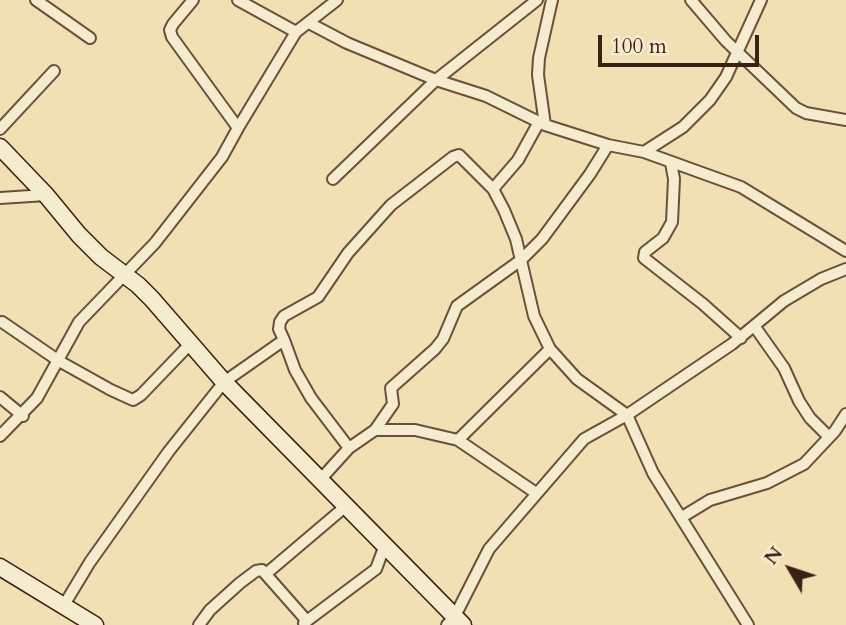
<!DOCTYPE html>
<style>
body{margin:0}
#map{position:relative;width:846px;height:625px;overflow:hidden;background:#f0e0b4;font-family:Cardo,serif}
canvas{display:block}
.north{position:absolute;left:755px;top:534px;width:70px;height:70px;-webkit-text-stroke:5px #f5ebce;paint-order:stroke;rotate:309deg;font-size:19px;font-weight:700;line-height:28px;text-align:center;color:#3c2011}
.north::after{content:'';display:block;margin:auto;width:24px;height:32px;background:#3c2011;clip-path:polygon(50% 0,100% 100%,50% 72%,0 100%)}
.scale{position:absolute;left:598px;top:35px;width:161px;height:32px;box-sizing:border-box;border:4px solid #3c2011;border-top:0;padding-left:9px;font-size:21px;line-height:24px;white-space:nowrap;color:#3c2011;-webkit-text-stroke:5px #f5ebce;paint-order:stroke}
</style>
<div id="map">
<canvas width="846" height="625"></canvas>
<div class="north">N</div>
<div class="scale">100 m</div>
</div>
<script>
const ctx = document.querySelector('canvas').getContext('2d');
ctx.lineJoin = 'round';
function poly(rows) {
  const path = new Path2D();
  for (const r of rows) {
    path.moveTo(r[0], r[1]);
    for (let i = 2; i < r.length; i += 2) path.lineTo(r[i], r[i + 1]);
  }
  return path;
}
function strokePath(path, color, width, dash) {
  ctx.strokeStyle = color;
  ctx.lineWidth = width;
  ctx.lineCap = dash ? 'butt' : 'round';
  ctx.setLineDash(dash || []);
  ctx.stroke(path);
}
const street = poly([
 [36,0,90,38],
 [193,0,173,24,170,30,172,37,238,128],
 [238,0,296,32],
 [691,0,726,41,796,108,806,113,846,120],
 [309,23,347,43,436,80,486,96,545,125,608,145,644,152,741,187,846,251],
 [545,125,538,75,539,58,552,0],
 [0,129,54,71],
 [644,152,683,127,710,100,726,77,761,0],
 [671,163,674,179,672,222,663,238,645,252,644,258,703,304,741,338],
 [333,179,436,80,537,0],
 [493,189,518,160,539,122],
 [0,198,46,195],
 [2,322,59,361,111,390,133,400,141,395,191,343],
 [755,327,784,368,799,401,810,418,829,437],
 [284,340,295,370,311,398,349,448],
 [0,397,23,416],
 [375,430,415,430,458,440,536,493],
 [0,436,37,398,79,322,155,243,222,157,238,128,296,32,337,0],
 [458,440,550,349],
 [320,480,349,448,375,430,393,404,391,388,435,349,443,339,457,306,521,260,542,239,590,174,608,145],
 [682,517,710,500,767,483,804,464,835,431,846,414],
 [267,573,346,506],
 [64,605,90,562,169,451,224,382,284,340,279,329,280,322,284,316,318,297,348,253,391,205,453,157,459,155,493,189,504,210,516,239,534,316,550,349,577,379,627,415,653,473,748,625],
 [304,623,376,569,385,545],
 [199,625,210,610,240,583,256,571,262,570,307,621],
 [447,625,455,616,489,549,584,439,627,415,732,344,784,301,821,279,846,269]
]);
const secondary = poly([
 [0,147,46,195,79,235,101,257,138,285,152,299,224,382,463,625],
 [0,567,95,625]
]);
strokePath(street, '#69503a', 14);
strokePath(secondary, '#3c2011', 19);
strokePath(street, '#f5ebce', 10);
strokePath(secondary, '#f5ebce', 16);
</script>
